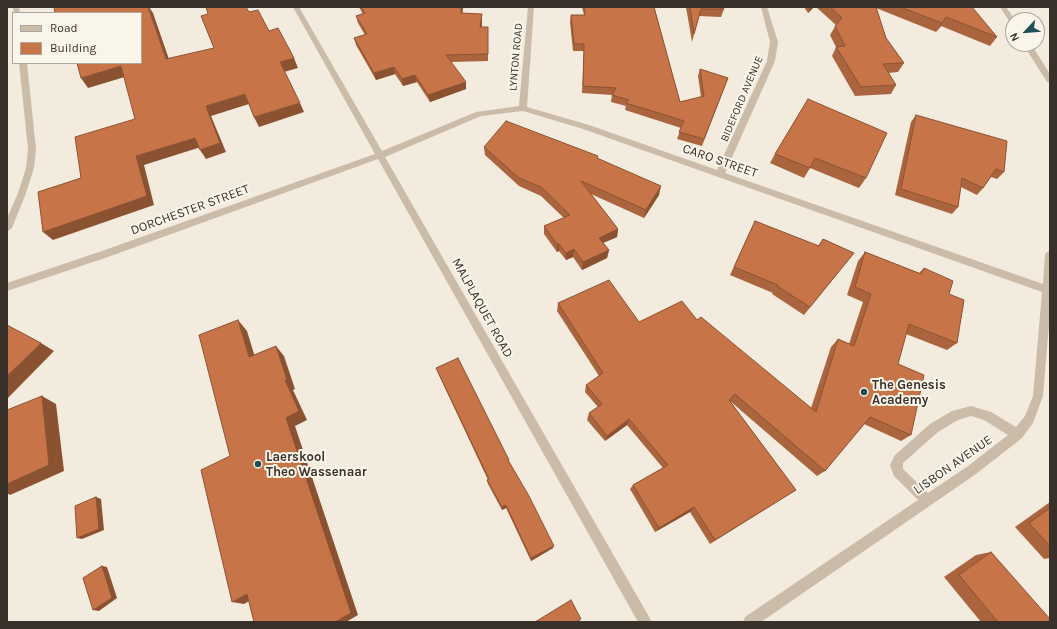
<!DOCTYPE html>
<style>
body{margin:0}
#map{position:relative;width:1057px;height:629px;overflow:hidden;background:#f3ebde;font-family:Karla,sans-serif}
canvas{display:block}
.frame{position:absolute;inset:0;border:8px solid #383029;pointer-events:none}
.legend{position:absolute;left:12px;top:12px;width:130px;height:52px;box-sizing:border-box;background:#faf5ea;border:1px solid #aca69d;margin:0;padding:5px 7px;list-style:none;font-size:12px;color:#383029}
.legend li{display:flex;align-items:center;gap:8px;height:20px}
.legend b{width:20px;border:1px solid #aca69d}
.north{position:absolute;left:1005px;top:12px;width:40px;height:40px;box-sizing:border-box;background:#faf5ea;border:1px solid #aca69d;border-radius:50%;rotate:244deg;font-size:11px;font-weight:700;line-height:16px;text-align:center;color:#383029}
.north::after{content:'';display:block;margin:auto;width:14px;height:18px;background:#1e505a;clip-path:polygon(50% 0,100% 100%,50% 72%,0 100%)}
</style>
<div id="map">
<canvas width="1057" height="629"></canvas>
<div class="frame"></div>
<ul class="legend">
<li><b style="height:5px;background:#cbbca9"></b>Road</li>
<li><b style="height:11px;background:#c77548"></b>Building</li>
</ul>
<div class="north">N</div>
</div>
<script>
const ctx = document.querySelector('canvas').getContext('2d');
ctx.lineJoin = 'round';
function poly(rows) {
  const path = new Path2D();
  for (const r of rows) {
    path.moveTo(r[0], r[1]);
    for (let i = 2; i < r.length; i += 2) path.lineTo(r[i], r[i + 1]);
  }
  return path;
}
function fillPath(path, color) {
  ctx.fillStyle = color;
  ctx.fill(path, 'evenodd');
}
function strokePath(path, color, width, dash) {
  ctx.strokeStyle = color;
  ctx.lineWidth = width;
  ctx.lineCap = dash ? 'butt' : 'round';
  ctx.setLineDash(dash || []);
  ctx.stroke(path);
}
function write(font, color, halo, rows, align = 'center') {
  ctx.font = font + ' Karla,sans-serif';
  ctx.lineWidth = 4;
  ctx.setLineDash([]);
  ctx.textBaseline = 'middle';
  ctx.strokeStyle = halo;
  ctx.fillStyle = color;
  for (const [text, x, y, turn = 0] of rows) {
    ctx.save();
    ctx.translate(x, y);
    ctx.rotate((+turn || 0) * Math.PI / 180);
    ctx.textAlign = isNaN(turn) ? turn : align;
    if (halo) ctx.strokeText(text, 0, 0);
    ctx.fillText(text, 0, 0);
    ctx.restore();
  }
}
const minor = poly([
 [13,7,19,7,20,13,14,13,13,7],
 [293,7,299,7,382,151,476,112,519,106,528,7,534,7,527,107,589,125,717,170,767,61,770,42,761,7,767,7,778,42,775,61,725,173,1043,284,1045,254,1050,250,1050,313,1043,396,1033,423,1022,438,976,474,761,622,743,622,745,617,918,500,894,476,890,465,895,455,930,424,952,411,971,406,991,412,1016,427,1025,416,1033,396,1042,292,583,129,523,111,481,116,385,157,652,622,638,622,378,159,108,257,7,291,7,283,102,251,375,154,293,7],
 [971,416,984,420,1008,435,968,466,928,493,903,469,903,463,938,432,958,420,971,416],
 [1000,7,1006,7,1015,20,1013,20,1013,25,1011,24,1000,7],
 [1023,44,1031,44,1050,74,1050,82,1047,82,1023,44],
 [19,63,27,63,36,149,34,168,26,193,12,228,7,232,7,218,18,193,26,168,28,149,19,63]
]);
const wall = poly([
 [359,7,463,7,462,13,482,21,482,27,488,34,488,61,451,62,466,89,430,102,417,82,403,86,395,74,376,80,356,45,354,38,365,35,358,23,356,16,363,14],
 [582,7,654,7,680,102,701,97,698,76,700,69,728,78,702,146,677,139,681,128,625,110,626,106,611,102,612,95,582,93,584,51,573,51,570,22,571,15,584,15],
 [686,7,723,7,724,9,721,17,699,16,692,42],
 [804,7,814,7,808,13],
 [816,7,972,7,997,37,990,46,941,26,936,32,876,8,886,38,904,63,898,72,888,73,896,85,891,94,855,96,832,56,836,47,830,35,836,25],
 [808,99,866,178,859,188,810,168,804,178,770,163,775,154],
 [916,115,1004,172,997,179,991,177,983,188,977,195,961,187,958,207,952,214,895,195,911,122],
 [484,147,598,159,659,195,644,218,591,194,618,229,617,237,603,243,609,250,607,258,582,270,573,257,566,260,559,251,557,252,544,234,544,226,564,218,541,196,519,186,485,155],
 [755,221,818,246,823,239,854,253,804,315,772,294,773,293,730,275],
 [865,252,919,273,924,268,949,294,957,343,947,350,906,334,898,364,911,435,901,441,864,424,825,471,817,476,730,401,796,490,710,544,690,512,655,532,630,489,633,485,663,468,627,425,605,441,587,420,589,413,598,407,585,392,586,385,599,376,557,311,558,303,639,322,697,320,811,408,831,347,838,339,849,344,863,302,847,295,858,261],
 [436,368,510,463,553,548,531,561,506,508,502,510,488,484,487,480,488,480,438,373],
 [1050,502,1050,558,1044,559,1015,527],
 [991,552,1050,622,981,622,944,577,976,555]
]);
const shadedWall = poly([
 [148,7,149,7,153,13,172,68,166,59],
 [461,7,463,7,462,20,461,13],
 [810,7,814,7,808,13],
 [482,14,482,21,481,34,480,27],
 [946,17,941,26,936,32],
 [294,58,298,68,284,72,280,62],
 [121,66,128,76,88,88,81,78],
 [394,67,395,74,376,80,374,73],
 [415,75,417,82,403,86,402,79],
 [466,82,466,89,430,102,428,95],
 [245,94,249,104,211,116,226,152,206,159,200,150,206,106],
 [300,103,304,112,259,127,254,117],
 [195,138,201,147,144,165,154,205,53,240,43,232,136,156],
 [661,186,659,195,644,218,646,210],
 [618,229,617,237,598,245,599,238],
 [557,244,559,244,559,251,557,252],
 [574,249,573,257,566,260,566,253],
 [609,250,607,258,582,270,583,262],
 [238,320,247,331,258,367,249,357],
 [41,343,54,351,7,399,7,376],
 [276,346,284,356,295,389,293,390,307,420,295,426,358,615,346,622,335,622,286,418],
 [42,396,56,404,64,471,10,495,7,493,7,484],
 [629,419,627,425,605,441,607,436],
 [96,497,101,499,104,530,82,539,77,538],
 [506,505,506,508,502,510,502,507],
 [694,507,690,512,655,532,659,528],
 [554,546,553,548,531,561,531,558],
 [102,566,107,567,117,598,99,611,93,610],
 [247,594,258,596,244,604,232,602]
]);
const building = poly([
 [54,7,148,7,166,59,214,48,201,16,208,14,206,7,246,7,249,12,258,10,269,31,278,28,294,58,280,62,300,103,254,117,245,94,206,106,220,143,200,150,195,138,136,156,147,196,43,232,38,192,81,178,75,137,135,119,121,66,81,78,77,63,141,63,141,13,55,13,54,7],
 [361,7,461,7,461,13,482,14,480,27,488,27,488,54,446,55,466,82,428,95,415,75,402,79,394,67,374,73,354,38,367,34,356,16,365,13,361,7],
 [584,7,654,7,680,102,704,96,700,69,728,78,704,139,679,132,684,121,626,103,629,100,612,95,616,88,583,86,584,44,574,44,571,15,585,15,584,7],
 [690,7,723,7,724,9,701,9,694,34,690,7],
 [830,7,876,7,886,38,904,63,883,64,896,85,861,87,836,47,845,46,835,26,842,18,830,7],
 [900,7,972,7,997,37,946,17,942,23,900,7],
 [808,99,887,133,866,178,815,158,810,168,775,154,808,99],
 [916,115,1007,141,1004,172,996,169,983,188,962,178,958,207,901,189,916,115],
 [506,121,598,156,597,158,661,186,646,210,581,181,618,229,599,238,609,250,583,262,574,249,566,253,559,244,557,244,544,226,570,215,541,187,519,178,484,147,506,121],
 [755,221,819,246,823,239,854,253,810,307,777,286,778,285,734,267,755,221],
 [865,252,921,274,924,268,953,281,949,294,964,300,957,343,909,324,898,364,924,375,911,435,870,417,825,471,735,394,729,400,796,490,715,540,694,507,659,528,633,485,668,465,629,419,607,436,589,413,602,404,586,385,603,373,558,303,609,280,639,322,682,301,697,320,701,317,816,412,838,339,854,346,871,294,855,287,865,252],
 [238,320,249,357,276,346,287,380,285,380,299,411,286,418,351,613,335,622,254,622,247,594,232,602,201,470,230,456,199,335,238,320],
 [7,325,41,343,7,376,7,325],
 [458,358,509,460,508,460,529,496,554,546,531,558,506,505,502,507,487,480,489,479,436,368,458,358],
 [42,396,49,465,7,484,7,410,42,396],
 [96,497,99,529,77,538,75,506,96,497],
 [1050,508,1050,546,1029,523,1050,508],
 [991,552,1050,619,1050,622,998,622,959,575,991,552],
 [102,566,112,598,93,610,83,578,102,566],
 [571,600,581,619,576,622,535,622,571,600]
]);
const markers = [
 [864,392,4,"#1e505a"],
 [258,464,4,"#1e505a"]
];
const farStreetnames = [
 ["LYNTON ROAD",516,57,-85],
 ["BIDEFORD AVENUE",742,99,-67]
];
const streetNames = [
 ["CARO STREET",720,161,19],
 ["DORCHESTER STREET",190,210,-20],
 ["MALPLAQUET ROAD",482,308,61],
 ["LISBON AVENUE",953,465,-35]
];
const poiNames = [
 ["The Genesis",872,385],
 ["Academy",872,400],
 ["Laerskool",266,457],
 ["Theo Wassenaar",266,472]
];
fillPath(minor, '#cbbca9');
fillPath(wall, '#ab653e');
fillPath(shadedWall, '#8b5232');
fillPath(building, '#c77548');
strokePath(building, '#8b5232', 1);
for (const [x, y, r, color] of markers) {
  const dot = new Path2D();
  dot.arc(x, y, r, 0, 2 * Math.PI);
  ctx.fillStyle = color;
  ctx.fill(dot);
  strokePath(dot, '#faf5ea', 1.5);
}
write('11px', '#383029', '#faf5ea', farStreetnames);
write('13px', '#383029', '#faf5ea', streetNames);
write('bold 13px', '#383029', '#faf5ea', poiNames, 'left');
</script>
